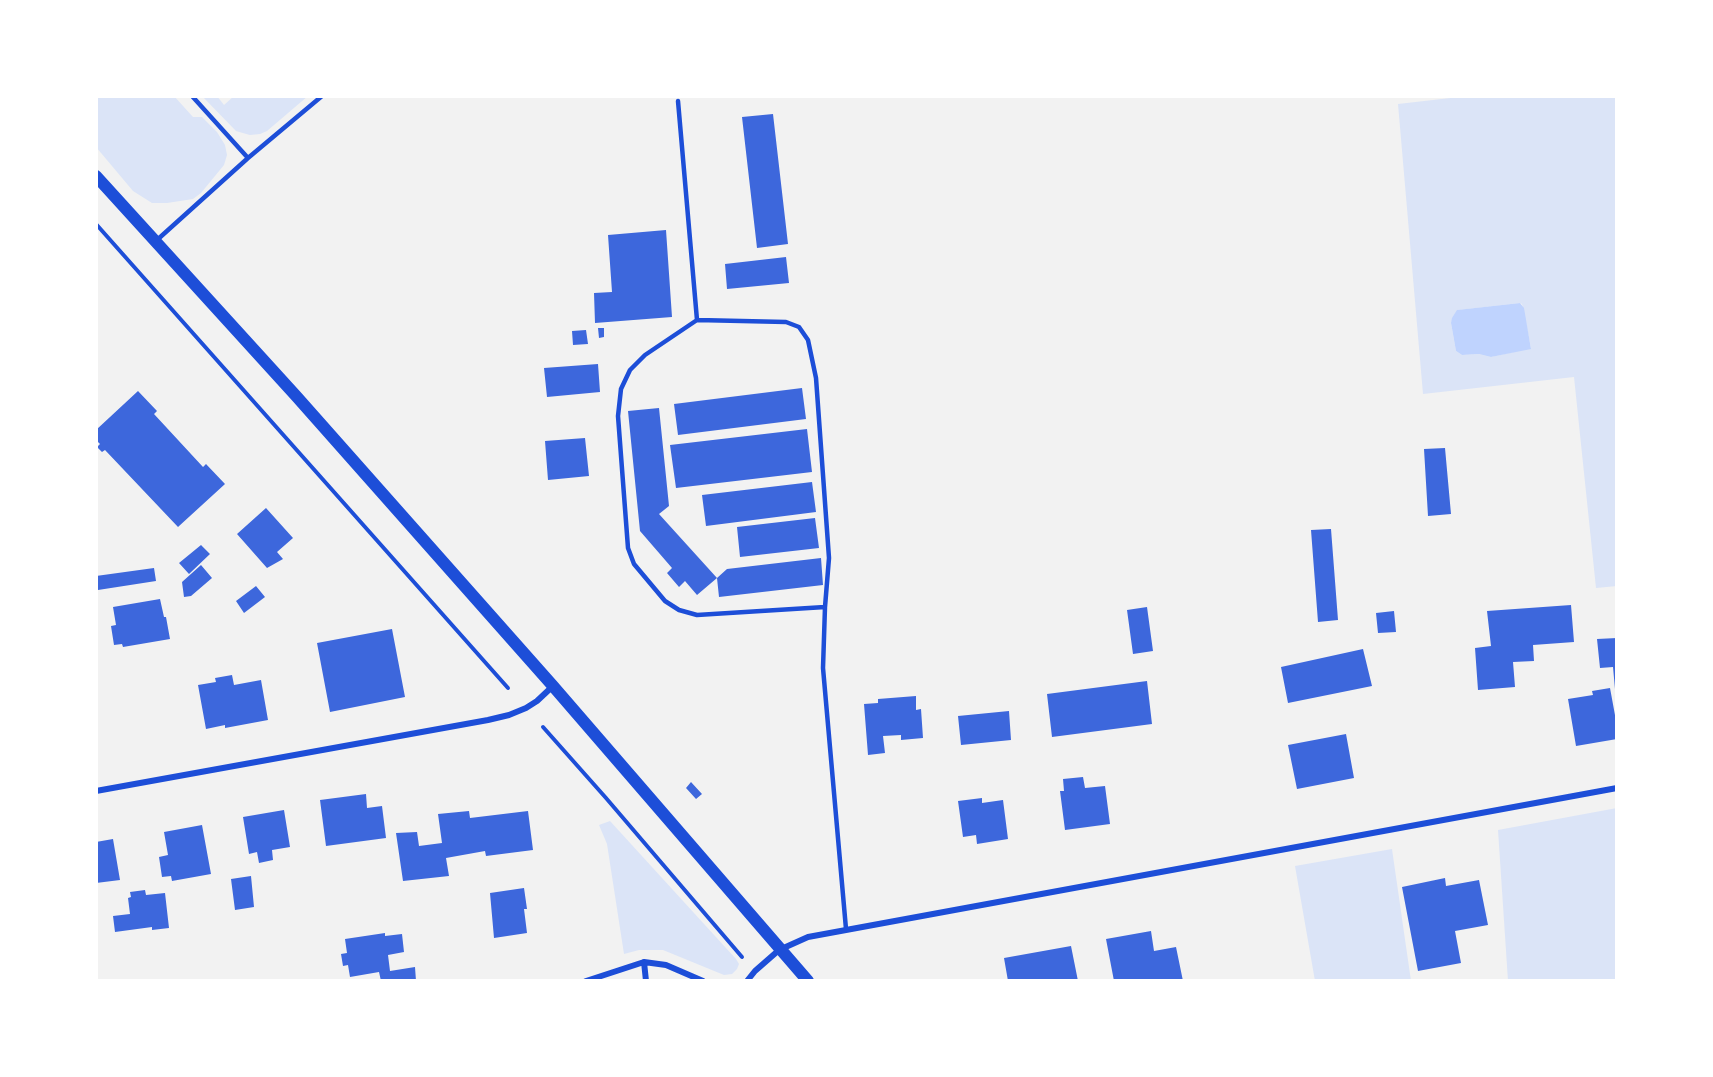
<!DOCTYPE html>
<style>
body{margin:0}
#map{position:relative;width:1713px;height:1077px;overflow:hidden;background:#f2f2f2;font-family:Helvetica,sans-serif}
canvas{display:block}
.frame{position:absolute;inset:0;border:98px solid #fff;pointer-events:none}
</style>
<div id="map">
<canvas width="1713" height="1077"></canvas>
<div class="frame"></div>
</div>
<script>
const ctx = document.querySelector('canvas').getContext('2d');
ctx.lineJoin = 'round';
function fillPath(path, color) {
  ctx.fillStyle = color;
  ctx.fill(path, 'evenodd');
}
function poly(rows) {
  const path = new Path2D();
  for (const r of rows) {
    path.moveTo(r[0], r[1]);
    for (let i = 2; i < r.length; i += 2) path.lineTo(r[i], r[i + 1]);
  }
  return path;
}
function strokePath(path, color, width, dash) {
  ctx.strokeStyle = color;
  ctx.lineWidth = width;
  ctx.lineCap = dash ? 'butt' : 'round';
  ctx.setLineDash(dash || []);
  ctx.stroke(path);
}
const green = poly([
 [96,96,174,96,193,117,202,117,217,132,225,145,227,155,224,165,201,193,193,199,167,203,152,203,133,191,96,147],
 [202,96,217,96,224,105,234,96,308,96,267,131,260,134,250,135,236,131],
 [1468,96,1617,96,1617,586,1596,588,1574,377,1423,394,1398,104],
 [1520,303,1522,304,1531,348,1491,357,1479,354,1462,355,1456,351,1451,323,1458,310],
 [1617,808,1617,981,1508,981,1498,830],
 [610,821,736,959,739,964,737,969,732,974,724,975,663,950,639,950,624,954,607,844,599,825],
 [1392,849,1411,981,1315,981,1295,866]
]);
const water = poly([
 [1520,303,1524,308,1531,349,1491,357,1479,354,1462,355,1456,351,1451,323,1452,318,1457,310]
]);
const building = poly([
 [773,114,788,244,757,248,742,117],
 [666,230,672,317,595,323,594,293,612,292,608,235],
 [786,257,789,283,727,289,725,264],
 [598,328,604,328,604,337,599,338],
 [586,330,588,344,573,345,572,331],
 [598,364,600,392,547,397,544,368],
 [802,388,806,419,678,435,674,404],
 [138,391,157,411,154,414,203,467,206,464,225,484,178,527,105,450,102,452,97,447,100,444,96,440,96,430],
 [659,408,669,506,659,514,717,578,697,595,685,581,679,587,667,573,672,568,640,531,628,411],
 [807,429,812,472,676,488,670,445],
 [585,438,589,476,548,480,545,441],
 [1445,448,1451,514,1428,516,1424,449],
 [812,482,816,512,706,526,702,495],
 [266,508,293,538,277,552,283,559,267,568,237,534],
 [815,518,819,548,740,557,737,527],
 [1331,529,1338,620,1318,622,1311,530],
 [201,545,210,554,189,574,179,563],
 [821,558,823,585,719,597,717,578,727,569],
 [201,565,212,578,191,596,184,597,182,582],
 [154,568,156,581,98,590,96,576],
 [256,586,265,597,244,613,236,601],
 [160,599,164,617,166,617,170,639,123,647,122,644,114,645,111,626,116,625,113,607],
 [1571,605,1574,642,1533,645,1534,661,1513,662,1515,687,1478,690,1475,648,1491,646,1487,611],
 [1147,607,1153,651,1133,654,1127,610],
 [1394,611,1396,632,1378,633,1376,613],
 [392,629,405,697,330,712,317,643],
 [1617,638,1617,689,1615,689,1613,667,1600,668,1597,639],
 [1363,649,1372,686,1288,703,1281,667],
 [232,675,234,685,261,680,268,720,225,728,225,725,206,729,198,685,216,682,215,678],
 [1147,681,1152,724,1052,737,1047,694],
 [1610,688,1617,726,1617,739,1576,746,1568,699,1593,695,1592,691],
 [916,696,916,710,921,709,923,738,901,740,901,735,883,736,885,753,868,755,864,704,878,703,878,699],
 [1009,711,1011,740,961,745,958,716],
 [1346,734,1354,778,1297,789,1288,745],
 [1083,777,1085,788,1105,786,1110,824,1065,830,1060,791,1064,791,1063,779],
 [691,782,702,794,696,799,686,788],
 [366,794,367,808,382,806,386,838,326,846,320,800],
 [982,798,982,803,1003,800,1008,839,977,844,976,835,963,837,958,801],
 [284,810,290,847,272,850,273,860,259,863,257,852,249,854,243,817],
 [469,811,470,818,528,811,533,850,486,856,485,851,446,858,449,876,403,881,396,833,417,832,419,846,442,843,438,814],
 [202,825,211,874,172,881,171,876,162,877,159,857,168,855,164,832],
 [113,839,120,880,96,883,96,842],
 [251,876,254,907,235,910,231,879],
 [1445,878,1446,886,1479,880,1488,925,1455,931,1461,963,1418,971,1402,887],
 [524,888,527,909,524,909,527,933,494,938,490,893],
 [145,890,146,895,165,893,169,928,152,930,152,927,115,932,113,916,130,914,128,898,131,897,130,892],
 [1151,931,1154,951,1176,947,1183,981,1114,981,1106,939],
 [385,933,385,936,402,934,404,952,388,955,390,971,415,967,416,981,381,981,379,972,350,977,348,965,343,966,341,954,347,953,345,939],
 [1071,946,1078,981,1008,981,1004,958]
]);
const path = poly([
 [96,224,508,688],
 [543,727,606,798,742,957]
]);
const service = poly([
 [192,96,248,158],
 [678,101,697,320],
 [157,240,248,158,322,96],
 [825,607,829,558,816,378,808,340,799,327,786,322,697,320,645,355,630,370,621,389,618,416,628,548,634,564,665,601,679,610,697,615,825,607,823,668,846,929]
]);
const minor = poly([
 [96,791,488,720,509,715,526,708,537,701,553,686],
 [644,962,646,981],
 [586,981,644,962,666,965,703,981],
 [747,981,755,971,779,950,808,937,1617,788]
]);
const secondary = poly([
 [96,176,297,397,553,686,808,981]
]);
fillPath(green, '#dbe4f7');
fillPath(water, '#bfd3fe');
fillPath(building, '#3d67dc');
strokePath(path, '#1d4ed8', 4);
strokePath(service, '#1d4ed8', 4.5);
strokePath(minor, '#1d4ed8', 6);
strokePath(secondary, '#1d4ed8', 12);
</script>
